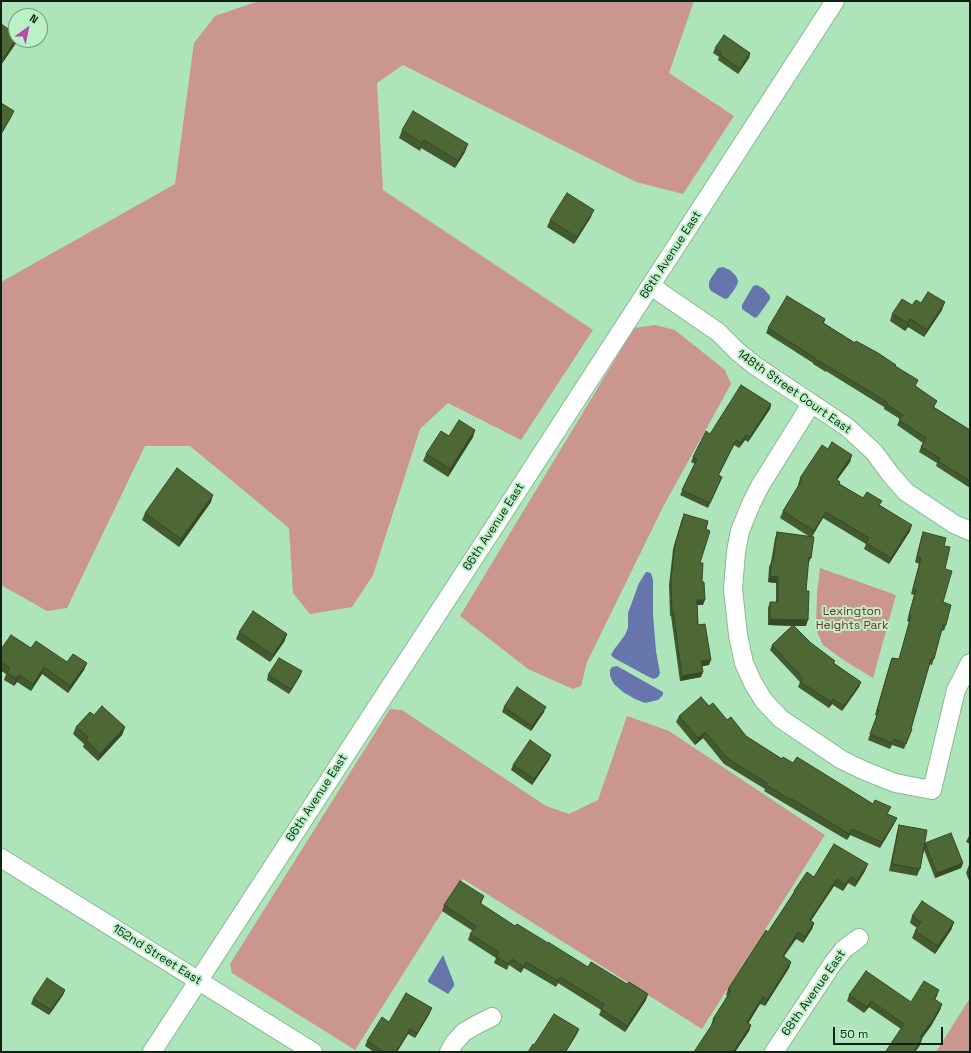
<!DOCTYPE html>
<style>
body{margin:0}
#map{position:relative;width:971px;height:1053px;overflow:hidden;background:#aee4b9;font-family:"Space Grotesk",sans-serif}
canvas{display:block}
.frame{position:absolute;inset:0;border:2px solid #0e2313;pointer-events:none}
.north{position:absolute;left:8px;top:8px;width:40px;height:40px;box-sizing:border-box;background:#baf1c5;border:1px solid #759f7e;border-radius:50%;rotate:33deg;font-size:11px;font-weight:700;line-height:16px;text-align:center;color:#0e2313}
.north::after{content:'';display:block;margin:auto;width:14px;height:18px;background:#b44aac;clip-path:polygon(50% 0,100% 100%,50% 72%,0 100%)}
.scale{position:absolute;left:833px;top:1027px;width:110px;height:18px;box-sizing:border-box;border:2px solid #0e2313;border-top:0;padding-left:5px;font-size:12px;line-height:14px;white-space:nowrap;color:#0e2313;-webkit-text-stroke:3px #baf1c5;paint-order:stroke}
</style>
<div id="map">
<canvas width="971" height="1053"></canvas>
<div class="frame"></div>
<div class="north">N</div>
<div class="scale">50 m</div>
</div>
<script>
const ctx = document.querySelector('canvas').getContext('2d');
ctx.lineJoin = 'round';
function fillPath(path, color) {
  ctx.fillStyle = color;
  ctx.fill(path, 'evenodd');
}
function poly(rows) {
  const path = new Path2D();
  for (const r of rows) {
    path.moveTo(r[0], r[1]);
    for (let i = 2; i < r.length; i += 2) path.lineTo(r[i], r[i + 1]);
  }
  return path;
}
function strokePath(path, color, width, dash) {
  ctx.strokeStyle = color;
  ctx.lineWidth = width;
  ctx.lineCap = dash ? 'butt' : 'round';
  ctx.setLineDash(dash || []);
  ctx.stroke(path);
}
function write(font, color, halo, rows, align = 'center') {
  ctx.font = font + ' "Space Grotesk",sans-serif';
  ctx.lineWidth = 4;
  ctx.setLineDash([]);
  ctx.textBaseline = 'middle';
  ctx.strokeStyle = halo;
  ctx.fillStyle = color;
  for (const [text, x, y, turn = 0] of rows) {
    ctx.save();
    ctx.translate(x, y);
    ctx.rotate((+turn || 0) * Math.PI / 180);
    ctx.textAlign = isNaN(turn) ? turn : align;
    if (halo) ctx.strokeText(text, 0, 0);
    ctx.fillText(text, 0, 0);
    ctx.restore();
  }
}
const green = poly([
 [259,1,694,1,669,73,734,116,683,194,636,182,403,65,377,83,383,190,593,330,521,440,448,403,420,429,373,575,352,607,310,614,293,593,289,528,190,446,145,446,67,608,47,611,1,585,1,282,175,184,194,43,215,16],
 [655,325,675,330,725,370,731,384,664,505,587,662,581,686,573,689,528,669,460,616,634,328],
 [820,568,896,595,873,678,845,661,823,645,816,629,817,594],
 [390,709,402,710,546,806,569,814,598,800,627,716,669,731,825,835,702,1029,463,879,355,1050,232,973,230,964],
 [970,998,970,1052,936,1052]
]);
const water = poly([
 [723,267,730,270,736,276,738,281,737,285,734,290,728,298,725,299,711,291,709,287,709,282,711,278,718,268],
 [757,285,764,289,770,296,770,299,758,316,755,318,742,309,742,305,753,286],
 [646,572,648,572,651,573,653,580,653,614,656,651,660,673,658,677,654,679,649,677,614,658,611,655,613,651,625,635,628,628,628,613,639,583],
 [617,666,663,692,663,695,658,700,645,703,635,699,623,692,614,684,610,676,610,670,612,667],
 [443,955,454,983,454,986,448,994,428,982,428,980]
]);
const minor = poly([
 [651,286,718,332,737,351,754,365,847,427,874,452,891,475,906,492,954,524,970,531],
 [811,404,760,486,751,504,740,531,736,552,733,589,738,635,744,663,753,683,764,701,781,719,842,760,865,771,895,783,932,790,956,690,970,663],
 [1,858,313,1052],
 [152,1052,500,518,835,1],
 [449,1052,454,1043,464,1032,478,1024,492,1017],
 [774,1052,833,963,844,949,859,938]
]);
const wall = poly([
 [1,24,16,40,17,40,16,43,1,65],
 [715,48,750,53,749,58,738,74,718,60,719,57,713,53],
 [402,130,465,152,455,168,421,148,420,151,399,138],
 [591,217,574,244,547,227,550,220],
 [921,303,942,310,924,337,908,327,905,331,890,321,892,314,912,305],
 [825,319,824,323,855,343,895,366,916,386,937,401,934,407,970,430,970,488,936,466,937,463,919,452,921,447,923,443,897,425,900,419,884,409,884,407,826,371,826,372,813,364,813,363,766,333,768,328],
 [771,404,770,409,748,442,745,440,739,448,734,445,719,475,722,477,708,508,680,495,695,464,691,462,693,457,710,434],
 [475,430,473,437,448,477,423,461,426,454,449,436],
 [828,449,852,455,850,462,837,480,840,484,863,498,880,505,910,531,889,564,864,549,866,544,823,518,812,537,811,558,808,564,806,591,806,626,794,626,811,643,835,661,834,663,861,682,859,687,842,711,832,704,829,708,798,687,800,682,770,650,772,645,792,626,768,625,768,608,770,602,776,602,776,583,768,582,769,567,771,562,775,538,777,532,810,537,780,518,783,511,799,485,798,485,800,478],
 [211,502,179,547,142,520,145,513],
 [682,519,706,529,700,563,703,605,697,605,698,625,709,665,702,666,701,677,680,681,671,616,670,616,669,585,673,549],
 [923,532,944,546,945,569,943,602,946,625,944,631,942,630,932,665,929,664,911,729,912,729,904,749,892,745,890,749,868,740,877,716,875,715,890,663,892,658,899,659,909,622,907,621,914,595,911,594,919,564,915,562,921,538],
 [239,632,287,634,284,642,270,662,236,639],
 [31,648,67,662,87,663,84,670,68,693,42,674,31,691,17,682,14,686,4,680,6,674,1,671,1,649],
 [302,671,300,676,289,694,267,680,268,675],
 [709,706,727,720,746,736,782,759,793,763,888,814,897,818,894,824,880,848,850,835,847,840,789,806,764,791,765,789,724,764,703,738,695,745,676,722,679,716],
 [504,707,544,712,531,731,502,712],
 [76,727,125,727,122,735,98,761,83,747,84,744,73,734],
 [551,755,549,760,532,785,511,770,513,765],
 [899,825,925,843,963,863,961,868,935,878,924,850,920,869,917,876,889,871,897,832],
 [970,834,970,844,966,842],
 [969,865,970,865,970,883,966,873],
 [865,871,855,887,848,883,843,891,834,886,811,921,814,923,812,929,803,943,796,939,784,956,791,962,789,968,765,1006,760,1004,748,1023,751,1025,749,1031,735,1052,694,1052,712,1025,711,1025,713,1019,727,996,726,995,728,989,768,932,792,896,794,891,814,877],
 [484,896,481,904,515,926,588,967,646,1000,625,1032,599,1015,601,1010,558,983,556,987,524,968,521,973,509,965,507,970,494,963,496,958,468,940,470,934,473,931,442,911,444,905],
 [912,916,954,922,951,930,935,954,912,938,915,931,917,928,910,923],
 [65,990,63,995,49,1015,31,1004,33,999],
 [849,995,911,1002,937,996,935,999,942,1004,940,1010,931,1026,922,1038,920,1045,915,1052,886,1052,901,1029,869,1007,864,1013,847,1001],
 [430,1013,415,1038,408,1034,397,1052,374,1052,365,1046,367,1041]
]);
const shadedWall = poly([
 [16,39,16,40,17,40,16,43,1,65,4,58],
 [750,53,749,58,738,74,740,69],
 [14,111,12,116,1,135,2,132],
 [424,140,421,148,420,151,422,143],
 [468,144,465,152,455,168,458,161],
 [594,210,591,217,574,244,577,237],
 [945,302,942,310,924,337,927,330],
 [910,319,908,327,905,331,908,323],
 [771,404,770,409,748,442,750,437],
 [475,430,473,437,448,477,450,469],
 [746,435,745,440,739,448,741,443],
 [736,440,734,445,716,480,718,475],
 [852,455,850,462,833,485,836,479],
 [722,477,720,482,708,508,710,503],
 [213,495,211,502,179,547,181,539],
 [826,512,823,518,811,537,814,531],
 [912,525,910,531,889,564,891,558],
 [770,576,778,577,776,583,768,582],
 [697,600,705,600,703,605,695,605],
 [770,619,808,620,806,626,768,625],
 [287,634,284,642,270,662,273,655],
 [711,660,709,665,699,667,701,661],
 [87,663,84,670,68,693,70,686],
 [44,667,42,674,31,691,33,684],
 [302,671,300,676,289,694,291,689],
 [703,672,701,677,680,681,682,676],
 [19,675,17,682,14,686,16,679],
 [861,682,859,687,842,711,844,706],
 [833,699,832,704,829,708,831,702],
 [546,707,544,712,531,731,532,726],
 [125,727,122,735,98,761,100,754],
 [705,732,703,738,695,745,698,738],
 [551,755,549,760,532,785,534,779],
 [897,818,894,824,880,848,882,842],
 [852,829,850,835,847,840,849,834],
 [963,863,961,868,935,878,937,873],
 [868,864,865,871,855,887,857,881],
 [851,877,848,883,843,891,845,885],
 [837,879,834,886,807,926,810,920],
 [954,922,951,930,935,954,938,946],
 [814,923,812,929,803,943,805,937],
 [798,932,796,939,780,962,783,956],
 [791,962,789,968,765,1006,767,1000],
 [560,977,558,983,556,987,558,981],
 [65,990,63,995,49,1015,51,1010],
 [939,990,937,996,931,1005,934,999],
 [648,994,646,1000,625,1032,627,1026],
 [763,997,760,1004,745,1029,747,1022],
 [871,1001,869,1007,864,1013,867,1007],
 [942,1004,940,1010,931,1026,918,1044,920,1037],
 [432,1008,430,1013,415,1038,417,1033],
 [751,1025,749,1031,735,1052,733,1052],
 [410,1029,408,1034,397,1052,396,1052],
 [579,1029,577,1034,566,1052,565,1052],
 [922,1039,920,1045,915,1052,914,1052]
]);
const building = poly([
 [1,24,16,34,16,39,4,58,1,56,1,24],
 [724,35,750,53,740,69,720,55,722,53,715,48,724,35],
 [1,103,14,111,2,132,1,131,1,103],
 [413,111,468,144,458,161,424,140,422,143,402,130,413,111],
 [567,193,594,210,577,237,550,220,567,193],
 [928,292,945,302,927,330,910,319,908,323,892,314,902,299,912,305,916,300,921,303,928,292],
 [787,296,825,319,823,323,855,343,856,341,878,353,896,365,895,366,918,380,915,386,937,401,933,407,970,430,970,481,938,461,940,458,921,447,926,438,899,420,903,415,886,404,887,402,828,366,828,367,815,359,815,358,768,328,787,296],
 [741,385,771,404,750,437,746,435,741,443,736,440,718,475,722,477,710,503,682,490,697,459,693,457,706,431,710,434,741,385],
 [459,420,475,430,450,469,426,454,441,431,449,436,459,420],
 [832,442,852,455,836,479,840,482,839,484,863,498,867,492,882,501,879,505,912,525,891,558,866,543,869,538,826,512,814,531,783,511,802,480,800,478,822,445,828,449,832,442],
 [177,468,213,495,181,539,145,513,177,468],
 [684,514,708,521,706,529,710,531,700,563,703,563,702,582,704,582,705,600,697,600,698,625,705,624,711,660,701,661,703,672,682,676,673,611,672,611,671,580,675,544,684,514],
 [777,532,814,537,811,558,809,557,806,591,809,591,808,620,770,619,770,602,778,602,778,577,770,576,772,560,773,561,777,532],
 [923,532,946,538,944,546,950,547,945,569,952,571,943,602,951,605,946,625,943,625,934,659,931,659,911,729,912,729,906,744,894,739,892,743,870,734,879,710,877,710,892,658,899,659,911,616,909,615,916,590,913,589,921,558,917,557,923,532],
 [253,611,287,634,273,655,239,632,253,611],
 [793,625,811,643,835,661,833,663,861,682,844,706,833,699,831,702,800,682,803,678,772,645,793,625],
 [11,635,31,648,36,641,67,662,73,654,87,663,70,686,44,667,33,684,19,675,16,679,7,673,10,668,1,662,1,649,11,635],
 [279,658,302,671,291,689,268,675,279,658],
 [517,687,546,707,532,726,504,707,517,687],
 [701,697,709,706,713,703,727,720,731,717,746,736,782,759,783,757,793,763,797,757,873,804,875,800,891,807,887,814,897,818,882,842,852,829,849,834,792,799,791,800,766,785,767,783,727,758,705,732,698,738,679,716,701,697],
 [102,706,125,727,100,754,86,740,88,737,76,727,90,712,94,715,102,706],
 [530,740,551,755,534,779,513,765,530,740],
 [899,825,927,830,920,869,892,864,899,825],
 [951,833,963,863,937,873,925,843,951,833],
 [834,844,868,864,857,881,851,877,845,885,837,879,810,920,814,923,805,937,798,932,783,956,791,962,767,1000,763,997,747,1022,751,1025,733,1052,694,1052,715,1020,713,1019,731,991,728,989,766,930,768,932,795,891,794,891,807,872,814,877,834,844],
 [460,881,484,896,480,903,515,926,517,924,548,943,548,942,588,967,591,962,627,984,629,982,648,994,627,1026,601,1009,604,1004,560,977,558,981,526,962,524,967,512,959,509,964,496,957,499,952,470,934,476,926,444,905,460,881],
 [922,901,954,922,938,946,915,931,921,922,912,916,922,901],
 [866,971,911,1002,924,981,939,990,934,999,942,1004,933,1020,920,1037,922,1039,914,1052,887,1052,886,1051,904,1024,871,1001,867,1007,849,995,866,971],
 [47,978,65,990,51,1010,33,999,47,978],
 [406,993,432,1008,417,1033,410,1029,396,1052,384,1052,367,1041,382,1017,389,1022,406,993],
 [554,1014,579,1029,565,1052,528,1052,533,1044,534,1045,554,1014]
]);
const streetNames = [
 ["66th Avenue East",671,255,-57],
 ["148th Street Court East",794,392,35],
 ["66th Avenue East",494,527,-57],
 ["66th Avenue East",317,798,-57],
 ["152nd Street East",157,955,32],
 ["68th Avenue East",814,993,-55]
];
const parkNames = [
 ["Lexington",852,612],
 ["Heights Park",852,626]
];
fillPath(green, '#ca968d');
fillPath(water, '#6676ac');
strokePath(minor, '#86bb91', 20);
strokePath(minor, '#fff', 18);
fillPath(wall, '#43592e');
fillPath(shadedWall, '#374925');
fillPath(building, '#4e6835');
strokePath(building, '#374925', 1);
write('12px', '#0e2313', '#baf1c5', streetNames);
write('12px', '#802f23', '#baf1c5', parkNames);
</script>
